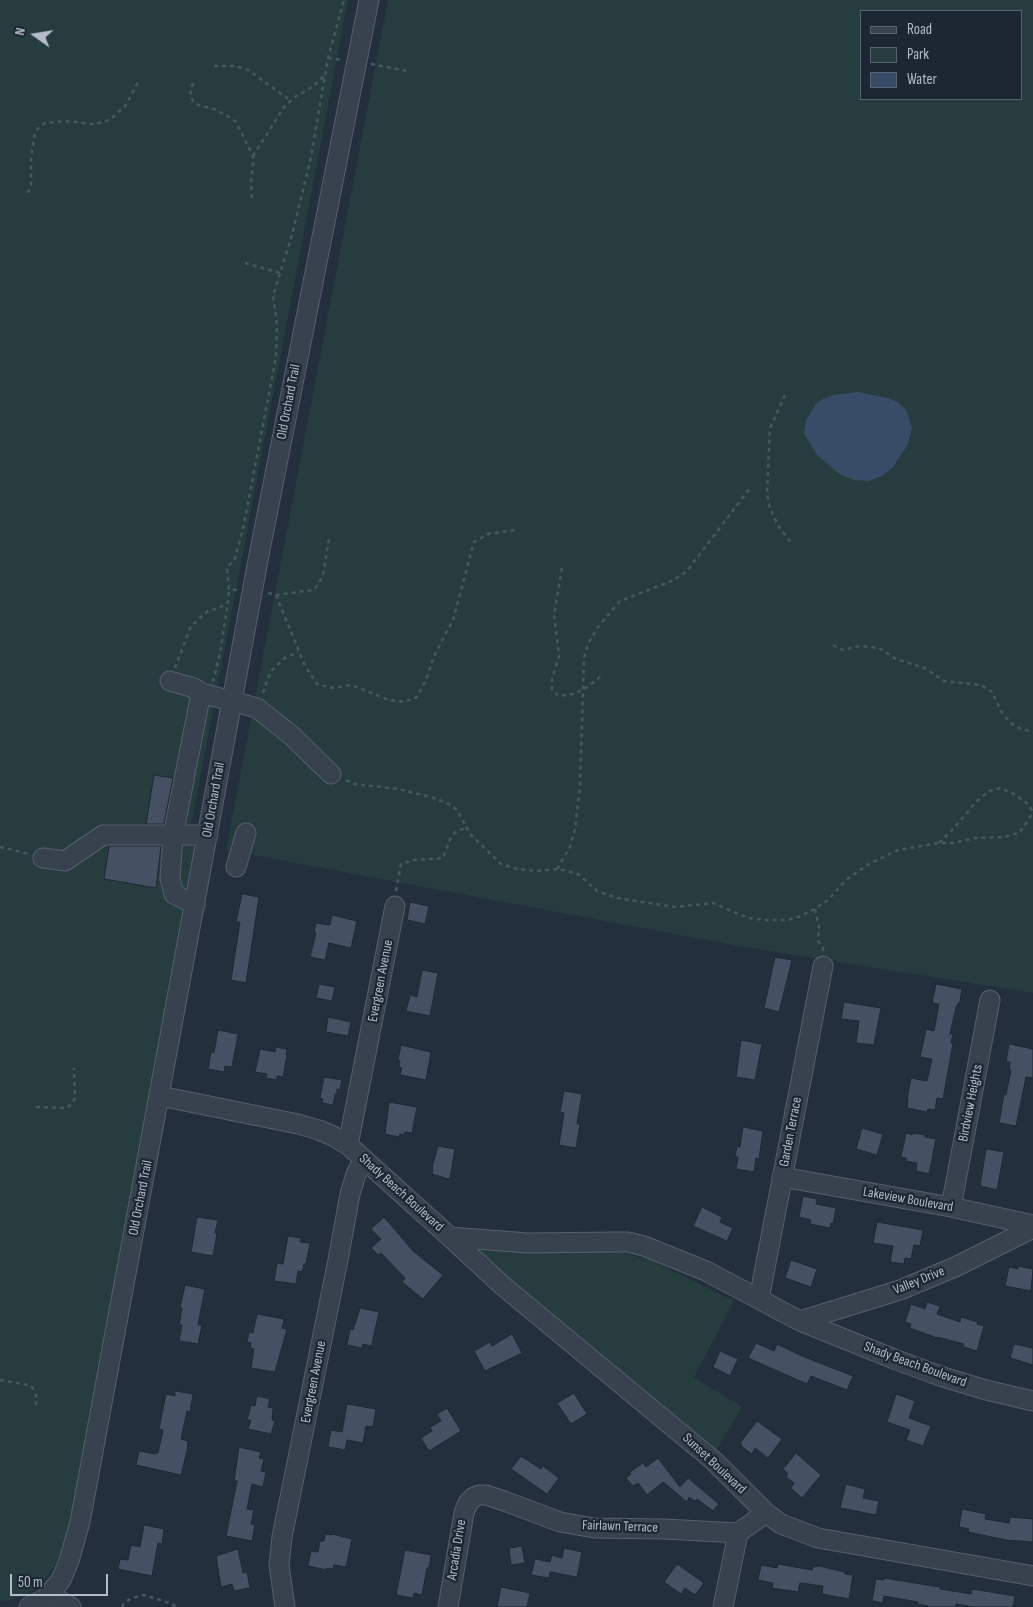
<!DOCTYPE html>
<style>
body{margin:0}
#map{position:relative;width:1033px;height:1607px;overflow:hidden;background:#242f3e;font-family:"Sofia Sans Condensed",sans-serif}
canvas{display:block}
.legend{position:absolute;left:860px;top:10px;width:162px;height:90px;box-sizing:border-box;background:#1d2633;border:1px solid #59626f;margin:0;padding:6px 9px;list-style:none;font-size:15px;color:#b4bcc9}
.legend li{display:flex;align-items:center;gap:10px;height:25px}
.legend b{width:25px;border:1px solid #59626f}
.north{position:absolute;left:10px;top:10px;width:50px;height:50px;-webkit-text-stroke:4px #1d2633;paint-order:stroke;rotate:283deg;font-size:14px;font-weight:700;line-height:20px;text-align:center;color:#b4bcc9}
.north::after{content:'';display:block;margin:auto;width:18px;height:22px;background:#b4bcc9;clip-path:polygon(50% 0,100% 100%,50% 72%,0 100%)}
.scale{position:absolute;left:10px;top:1574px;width:98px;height:22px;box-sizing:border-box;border:2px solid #b4bcc9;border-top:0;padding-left:6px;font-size:15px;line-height:18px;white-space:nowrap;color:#b4bcc9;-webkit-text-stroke:4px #1d2633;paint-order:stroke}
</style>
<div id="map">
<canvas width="1033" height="1607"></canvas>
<ul class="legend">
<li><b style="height:6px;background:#38414e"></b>Road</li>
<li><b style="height:14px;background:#263c3f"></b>Park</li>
<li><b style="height:14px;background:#394c67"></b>Water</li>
</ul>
<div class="north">N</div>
<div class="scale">50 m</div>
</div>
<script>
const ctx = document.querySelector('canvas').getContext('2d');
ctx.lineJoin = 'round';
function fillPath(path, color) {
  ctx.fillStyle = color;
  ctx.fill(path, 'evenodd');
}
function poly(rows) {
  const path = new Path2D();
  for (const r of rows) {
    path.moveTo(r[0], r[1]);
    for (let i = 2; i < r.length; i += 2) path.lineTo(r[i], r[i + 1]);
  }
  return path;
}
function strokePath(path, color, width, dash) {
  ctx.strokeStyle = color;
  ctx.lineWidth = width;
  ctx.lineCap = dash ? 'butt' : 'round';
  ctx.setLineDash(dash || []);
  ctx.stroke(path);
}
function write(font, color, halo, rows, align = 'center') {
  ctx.font = font + ' "Sofia Sans Condensed",sans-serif';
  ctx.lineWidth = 4.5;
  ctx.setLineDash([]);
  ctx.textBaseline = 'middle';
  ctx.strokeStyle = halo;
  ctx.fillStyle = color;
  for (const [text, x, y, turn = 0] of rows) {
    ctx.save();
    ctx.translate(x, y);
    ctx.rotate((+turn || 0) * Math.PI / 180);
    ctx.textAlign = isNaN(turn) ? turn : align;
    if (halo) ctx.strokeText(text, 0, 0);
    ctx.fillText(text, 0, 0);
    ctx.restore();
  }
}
const green = poly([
 [0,0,348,0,188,842,207,846,70,1525,66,1542,60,1557,42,1584,27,1594,10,1600,0,1601],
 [388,0,1033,0,1033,993,738,946,226,850],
 [862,11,1022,11,1022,99,862,99],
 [477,1245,612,1250,651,1260,734,1301,694,1377,742,1407,714,1453,473,1254]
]);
const water = poly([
 [858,392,888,398,897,402,906,410,912,427,908,444,893,467,882,476,869,481,854,480,841,475,818,456,804,434,806,420,816,404,823,399,834,395]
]);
const building = poly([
 [154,775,173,778,164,824,146,824,154,775],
 [109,846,161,846,156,888,104,879,109,846],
 [242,894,259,897,246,983,231,980,240,922,236,922,242,894],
 [410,902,429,906,425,924,407,920,410,902],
 [332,915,357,921,351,948,329,943,325,960,310,957,316,933,314,932,316,923,330,925,332,915],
 [775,957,792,960,779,1012,764,1008,775,957],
 [422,970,438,973,430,1016,406,1011,410,995,417,997,422,970],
 [319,984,335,987,332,1001,316,998,319,984],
 [936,984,962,989,960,1001,956,1007,950,1034,953,1034,951,1043,953,1043,943,1099,937,1098,935,1110,928,1109,927,1112,907,1108,908,1099,907,1099,911,1078,927,1081,932,1059,920,1057,926,1029,934,1031,939,1004,932,1003,936,984],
 [844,1002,881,1008,874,1045,856,1043,859,1021,841,1019,844,1002],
 [328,1017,351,1022,348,1036,326,1032,328,1017],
 [218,1030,238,1034,232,1067,225,1066,224,1072,208,1069,211,1052,214,1053,218,1030],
 [741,1040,762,1044,755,1080,736,1077,741,1040],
 [1009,1044,1033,1049,1033,1078,1026,1077,1016,1126,999,1123,1004,1094,1006,1095,1011,1070,1009,1070,1010,1062,1006,1062,1009,1044],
 [401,1045,431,1052,426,1080,400,1075,402,1068,399,1067,400,1061,398,1060,401,1045],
 [276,1047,287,1049,286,1054,287,1055,283,1077,277,1076,277,1080,266,1078,267,1074,255,1072,260,1049,275,1052,276,1047],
 [324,1077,342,1080,340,1090,337,1089,337,1094,335,1094,333,1105,322,1103,323,1099,320,1098,324,1077],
 [564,1091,582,1094,577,1124,580,1124,576,1148,559,1145,564,1113,560,1112,564,1091],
 [389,1102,417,1107,412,1133,405,1132,404,1135,400,1134,399,1137,385,1134,389,1102],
 [743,1127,763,1131,759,1159,756,1158,754,1172,736,1169,738,1157,735,1157,737,1146,740,1147,743,1127],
 [862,1128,883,1134,877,1155,856,1149,862,1128],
 [906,1133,912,1135,913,1133,925,1135,925,1137,936,1139,929,1174,916,1171,917,1163,906,1161,906,1158,901,1157,906,1133],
 [438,1146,455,1149,450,1178,448,1179,432,1174,433,1167,432,1167,438,1146],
 [986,1149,1004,1152,997,1190,980,1186,986,1149],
 [803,1196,817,1199,816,1204,836,1208,833,1224,831,1223,830,1228,810,1224,811,1220,799,1217,803,1196],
 [702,1207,722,1217,720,1222,733,1228,727,1241,693,1226,702,1207],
 [197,1217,218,1220,215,1233,217,1233,213,1256,191,1252,197,1217],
 [384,1217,413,1251,443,1275,423,1299,402,1282,405,1278,381,1253,378,1255,371,1248,381,1239,371,1229,384,1217],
 [877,1222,923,1230,920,1246,914,1245,911,1259,905,1258,904,1264,890,1262,893,1246,873,1243,877,1222],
 [288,1236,301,1238,300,1242,310,1243,306,1264,304,1264,302,1272,298,1271,296,1284,274,1281,277,1263,283,1264,288,1236],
 [791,1260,817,1269,811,1287,785,1278,791,1260],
 [1018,1266,1033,1269,1031,1291,1005,1286,1009,1267,1018,1269,1018,1266],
 [185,1285,205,1289,198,1325,202,1325,198,1344,179,1341,182,1325,179,1325,182,1308,180,1308,185,1285],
 [927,1302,940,1306,937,1314,960,1322,961,1317,978,1322,977,1324,984,1326,977,1351,963,1347,964,1344,937,1337,937,1338,910,1328,911,1324,905,1322,911,1304,925,1309,927,1302],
 [360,1308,379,1312,372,1344,371,1346,363,1344,362,1348,347,1345,350,1329,353,1330,360,1308],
 [257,1314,284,1319,282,1328,287,1329,275,1372,251,1368,254,1349,250,1348,251,1343,247,1342,249,1332,253,1333,257,1314],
 [512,1334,522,1353,485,1371,474,1351,490,1342,492,1346,512,1334],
 [756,1343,774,1351,777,1344,802,1356,853,1376,847,1390,811,1376,807,1384,748,1358,756,1343],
 [1014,1344,1033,1348,1033,1365,1010,1358,1014,1344],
 [720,1351,738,1359,730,1376,713,1367,720,1351],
 [175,1391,193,1394,190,1412,187,1411,181,1439,188,1441,187,1451,181,1475,136,1465,139,1451,155,1454,156,1453,158,1453,163,1430,159,1429,166,1394,175,1396,175,1391],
 [574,1393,587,1414,571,1424,557,1403,574,1393],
 [896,1394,915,1401,909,1418,931,1426,923,1446,906,1440,910,1430,887,1422,896,1394],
 [257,1396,270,1399,268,1407,273,1408,272,1420,275,1421,271,1434,248,1429,251,1420,247,1420,251,1405,255,1406,257,1396],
 [347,1404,376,1409,373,1427,366,1426,363,1443,347,1440,345,1450,328,1447,331,1430,342,1432,347,1404],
 [447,1408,461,1431,429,1451,421,1438,432,1431,430,1427,441,1421,437,1414,447,1408],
 [757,1421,782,1439,768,1458,755,1448,752,1454,741,1446,742,1444,740,1443,757,1421],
 [239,1447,261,1452,259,1458,264,1459,261,1471,266,1472,263,1487,252,1484,247,1509,254,1510,251,1524,255,1525,252,1541,226,1536,237,1481,234,1481,239,1447],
 [796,1453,821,1475,802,1498,791,1488,794,1483,786,1477,788,1474,783,1469,796,1453],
 [521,1456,541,1469,543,1466,559,1478,547,1494,511,1469,521,1456],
 [658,1458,680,1487,688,1478,719,1504,713,1511,697,1499,695,1501,689,1497,687,1502,663,1482,647,1495,638,1483,633,1486,626,1478,631,1474,630,1472,643,1463,646,1467,658,1458],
 [846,1484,865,1489,863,1498,879,1501,876,1515,840,1508,846,1484],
 [962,1509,986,1514,985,1519,1009,1523,1010,1517,1033,1519,1033,1542,1006,1540,968,1532,969,1529,959,1527,962,1509],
 [144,1525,164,1529,162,1544,158,1543,152,1576,118,1569,120,1559,128,1560,131,1545,140,1547,144,1525],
 [325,1534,332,1535,332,1534,352,1539,346,1567,334,1565,333,1569,327,1568,327,1570,308,1566,311,1551,318,1552,320,1541,324,1541,325,1534],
 [522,1546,525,1563,511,1565,509,1548,522,1546],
 [564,1548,582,1552,577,1577,550,1572,549,1578,531,1575,535,1559,550,1562,552,1555,562,1558,564,1548],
 [238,1549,243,1573,247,1572,250,1588,234,1591,232,1584,221,1587,216,1556,238,1549],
 [405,1550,431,1555,429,1568,427,1568,422,1595,414,1593,413,1598,396,1595,405,1550],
 [677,1564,704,1583,695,1595,685,1588,681,1594,664,1582,677,1564],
 [778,1564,812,1570,813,1567,819,1566,845,1572,845,1574,853,1575,849,1599,822,1594,823,1586,800,1583,798,1592,772,1588,773,1583,758,1580,761,1565,777,1568,778,1564],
 [884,1578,940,1587,940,1589,971,1594,972,1589,1015,1596,1013,1607,974,1607,956,1604,955,1607,928,1607,928,1606,917,1604,918,1602,884,1596,883,1603,872,1601,876,1579,884,1580,884,1578],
 [501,1587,530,1593,527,1607,497,1607,501,1587]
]);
const path = poly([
 [328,58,341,60],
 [371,64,408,71],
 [214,66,235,66,248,70,287,98,292,100],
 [193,83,190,95,193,101,198,105,214,109,229,117,236,122,253,156,253,166,251,182,252,202],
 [253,156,284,107,295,97,312,87,324,76],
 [28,193,31,186,31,158,34,139,35,133,40,126,45,123,66,121,92,124,105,122,113,117,126,105,138,82],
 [245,263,280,273],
 [785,395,770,428,767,492,769,505,773,515,779,527,792,544],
 [562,568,554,615,559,656,552,679,552,690,559,696,574,694,589,686,601,676],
 [237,590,229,589,227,568,235,558,243,529,276,357,277,325,273,296,292,235,311,157,328,58,344,0],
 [268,593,276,595,313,590,318,585,323,575,329,539],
 [276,595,305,666,317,684,333,688,351,685,389,700,404,702,417,697,426,680,434,656,453,620,474,542,488,534,515,530],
 [833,645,843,650,860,646,879,648,896,659,925,668,944,681,981,685,992,692,1002,713,1011,723,1019,728,1033,732],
 [175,668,191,626,208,611,219,608,228,602,229,589],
 [213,682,220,653,228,602],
 [263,693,268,678,272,670,285,658,298,652],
 [346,780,354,784,398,789,431,797,449,804,457,810,470,834,501,864,517,869,537,871,557,869,567,871,578,874,597,891,617,898,675,907,713,903,748,918,767,920,787,920,798,917,811,911,827,901,846,880,867,865,898,850,939,843,953,843,975,838,1004,837,1019,833,1028,821,1033,812],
 [939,843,954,828,976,802,989,791,1000,788,1014,794,1028,804,1033,812],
 [0,847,30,854],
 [557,869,570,847,575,829,580,786,584,658,588,644,598,627,620,601,674,580,687,571,750,488],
 [396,891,401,864,414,860,443,858,451,837,456,832,466,827],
 [815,909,819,928,818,941,823,948,823,952],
 [36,1107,66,1108,72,1104,75,1098,74,1068],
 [0,1380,28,1385,32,1387,36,1395,36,1405],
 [122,1607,124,1603,132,1598,143,1595,164,1601,178,1607]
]);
const minor = poly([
 [170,681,194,688,201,693,173,836,170,878,174,894,195,905],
 [201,693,257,708,292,736,331,774],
 [43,858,65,861,103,835,208,835],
 [236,867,246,833],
 [160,1096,298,1124,319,1130,333,1136,348,1145,450,1237,528,1243,613,1242,628,1242,644,1246,706,1271,800,1321,894,1359,940,1376,986,1390,1033,1401],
 [348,1145,395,906],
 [782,1177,951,1207,1033,1225],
 [951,1207,990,1000],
 [450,1237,503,1286,714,1461,766,1513,781,1524,818,1538,1033,1576],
 [759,1299,823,966],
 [800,1321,900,1290,955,1267,1027,1231,1030,1225],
 [49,1595,71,1607],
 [29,1607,46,1598,61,1580,69,1561,80,1522,259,555,369,0],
 [285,1607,279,1565,282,1537,338,1260,350,1194,356,1174,364,1159],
 [448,1607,464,1513,468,1503,474,1497,479,1495,486,1495,507,1502,560,1522,594,1528,664,1529,738,1533,766,1513],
 [723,1607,738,1533]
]);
const streetNames = [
 ["Old Orchard Trail",289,402,-79],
 ["Old Orchard Trail",214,800,-80],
 ["Evergreen Avenue",381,981,-79],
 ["Birdview Heights",971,1103,-79],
 ["Garden Terrace",791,1132,-79],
 ["Shady Beach Boulevard",401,1193,42],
 ["Old Orchard Trail",141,1198,-79],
 ["Lakeview Boulevard",908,1200,10],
 ["Valley Drive",919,1281,-22],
 ["Shady Beach Boulevard",915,1365,20],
 ["Evergreen Avenue",314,1382,-79],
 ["Sunset Boulevard",714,1464,43],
 ["Fairlawn Terrace",620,1527,2],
 ["Arcadia Drive",457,1550,-81]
];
fillPath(green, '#263c3f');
fillPath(water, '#394c67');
fillPath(building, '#455162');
strokePath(building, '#1f2835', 1);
strokePath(minor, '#565f6c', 21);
strokePath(path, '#44595c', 2.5, [4, 4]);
strokePath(minor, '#38414e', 19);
write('14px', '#b4bcc9', '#1d2633', streetNames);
</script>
